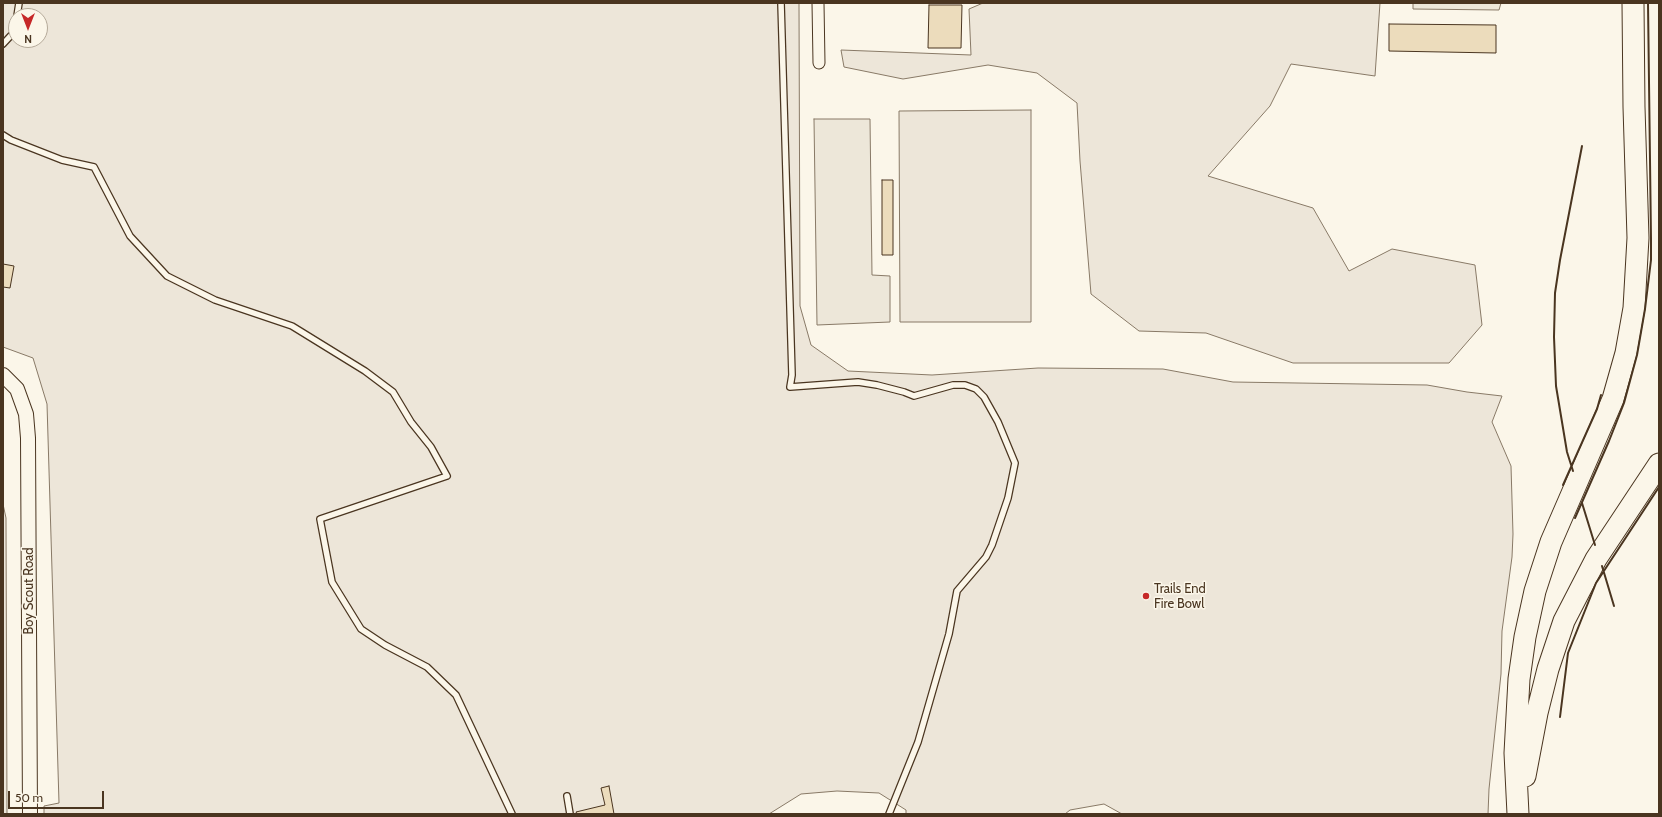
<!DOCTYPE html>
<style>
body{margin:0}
#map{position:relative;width:1662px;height:817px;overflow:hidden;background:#fbf6e9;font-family:Cabin,sans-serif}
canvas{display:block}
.frame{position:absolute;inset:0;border:4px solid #4a3520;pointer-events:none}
.north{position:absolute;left:8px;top:8px;width:40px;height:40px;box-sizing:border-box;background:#fbf6e9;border:1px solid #b4a999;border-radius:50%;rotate:180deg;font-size:11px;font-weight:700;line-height:16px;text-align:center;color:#4a3520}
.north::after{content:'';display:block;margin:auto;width:14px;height:18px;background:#c62828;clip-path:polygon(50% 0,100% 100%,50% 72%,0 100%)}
.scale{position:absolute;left:8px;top:791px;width:96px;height:18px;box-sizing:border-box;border:2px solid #4a3520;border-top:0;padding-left:5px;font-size:12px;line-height:14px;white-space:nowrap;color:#4a3520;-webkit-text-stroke:3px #fbf6e9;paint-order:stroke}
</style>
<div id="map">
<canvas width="1662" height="817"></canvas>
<div class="frame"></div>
<div class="north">N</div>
<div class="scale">50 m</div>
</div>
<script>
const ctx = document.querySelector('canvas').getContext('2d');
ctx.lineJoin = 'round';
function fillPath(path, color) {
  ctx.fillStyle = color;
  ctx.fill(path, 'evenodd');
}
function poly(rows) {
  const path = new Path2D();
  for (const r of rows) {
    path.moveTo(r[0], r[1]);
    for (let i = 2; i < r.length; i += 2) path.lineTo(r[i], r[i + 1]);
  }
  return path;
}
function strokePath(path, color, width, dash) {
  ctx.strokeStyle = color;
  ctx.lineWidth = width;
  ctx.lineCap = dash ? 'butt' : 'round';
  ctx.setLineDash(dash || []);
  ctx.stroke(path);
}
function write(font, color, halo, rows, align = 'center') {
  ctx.font = font + ' Cabin,sans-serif';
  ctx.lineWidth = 3;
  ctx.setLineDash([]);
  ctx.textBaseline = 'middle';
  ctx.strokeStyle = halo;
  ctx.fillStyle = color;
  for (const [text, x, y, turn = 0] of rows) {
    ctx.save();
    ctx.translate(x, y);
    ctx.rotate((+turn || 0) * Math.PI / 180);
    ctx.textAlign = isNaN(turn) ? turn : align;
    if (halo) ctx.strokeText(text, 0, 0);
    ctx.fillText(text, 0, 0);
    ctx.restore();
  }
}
const green = poly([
 [3,3,799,3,800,306,811,345,848,371,932,375,1038,368,1163,369,1233,382,1427,385,1467,392,1502,396,1492,422,1511,466,1513,534,1512,557,1502,631,1501,674,1489,789,1488,814,1122,814,1104,804,1070,810,1065,814,906,814,906,810,879,793,837,791,801,794,769,814,44,814,44,806,59,803,47,404,33,358,3,347,3,3],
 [16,16,40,16,40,40,16,40,16,16],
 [983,3,1380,3,1375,76,1291,64,1270,106,1208,176,1313,208,1349,271,1392,249,1475,265,1482,325,1449,363,1293,363,1206,333,1139,331,1091,294,1080,161,1077,103,1037,73,988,65,903,79,844,67,841,50,971,55,969,9,983,3],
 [1031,110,1031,322,900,322,899,111,1031,110],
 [3,504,6,518,7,814,3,814,3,504]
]);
const parking = poly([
 [1413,3,1501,3,1499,10,1413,9,1413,3],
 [814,119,870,119,872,275,890,276,890,322,817,325,814,119]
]);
const building = poly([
 [929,5,962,5,961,48,928,48,929,5],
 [1389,24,1496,25,1496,53,1389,51,1389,24],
 [882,180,893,180,893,255,882,255,882,180],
 [3,264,14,266,10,288,3,287,3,264],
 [609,786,614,814,577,814,576,812,605,805,601,788,609,786]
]);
const service = poly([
 [781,3,792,375,790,387,858,382,877,385,904,392,914,396,953,385,965,385,976,389,984,397,998,422,1015,463,1008,498,992,545,986,557,957,591,949,634,918,742,889,814],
 [17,16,19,3],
 [3,44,16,30],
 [3,135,11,140,62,160,94,167,130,236,167,276,215,300,292,326,365,371,393,392,411,422,431,447,447,476,320,519,332,582,361,629,385,645,427,667,456,695,512,814],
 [567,796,570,814]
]);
const minor = poly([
 [818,3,819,63]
]);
const tertiary = poly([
 [3,375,17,389,26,414,28,438,30,814]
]);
const motorway = poly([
 [1525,776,1537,713,1548,669,1564,621,1596,559,1659,464],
 [1518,814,1515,753,1519,679,1525,637,1535,591,1551,542,1613,399,1626,353,1634,308,1638,238,1634,107,1633,3]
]);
const wall = poly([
 [1573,471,1567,452,1556,386,1554,337,1555,293,1560,260,1582,146],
 [1563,485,1597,409,1601,395],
 [1582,503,1595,545],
 [1575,518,1609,441,1624,403,1637,355,1645,309,1651,260,1651,239,1648,3],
 [1602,566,1614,606],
 [1560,717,1568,653,1596,583,1659,487]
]);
const markers = [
 [1146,596,4,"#c62828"]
];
const poiNames = [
 ["Trails End",1154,589],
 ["Fire Bowl",1154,604]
];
const streetNames = [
 ["Boy Scout Road",29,591,-90]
];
fillPath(green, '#ede6d9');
strokePath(green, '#887966', 1);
fillPath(parking, '#ede7d9');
strokePath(parking, '#887966', 1);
fillPath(building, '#ecdcbc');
strokePath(building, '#4a3520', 1);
strokePath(service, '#4a3520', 8);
strokePath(minor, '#4a3520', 13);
strokePath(tertiary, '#4a3520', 16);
strokePath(motorway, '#4a3520', 23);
strokePath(service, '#fbf6e9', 5.5);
strokePath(minor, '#fbf6e9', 11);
strokePath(tertiary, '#fbf6e9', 14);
strokePath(motorway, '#fbf6e9', 21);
strokePath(wall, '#4a3520', 2);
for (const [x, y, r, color] of markers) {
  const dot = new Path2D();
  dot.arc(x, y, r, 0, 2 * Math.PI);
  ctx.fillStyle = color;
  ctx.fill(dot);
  strokePath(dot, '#fbf6e9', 1.5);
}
write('13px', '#4a3520', '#fbf6e9', poiNames, 'left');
write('13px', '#4a3520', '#fbf6e9', streetNames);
</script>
